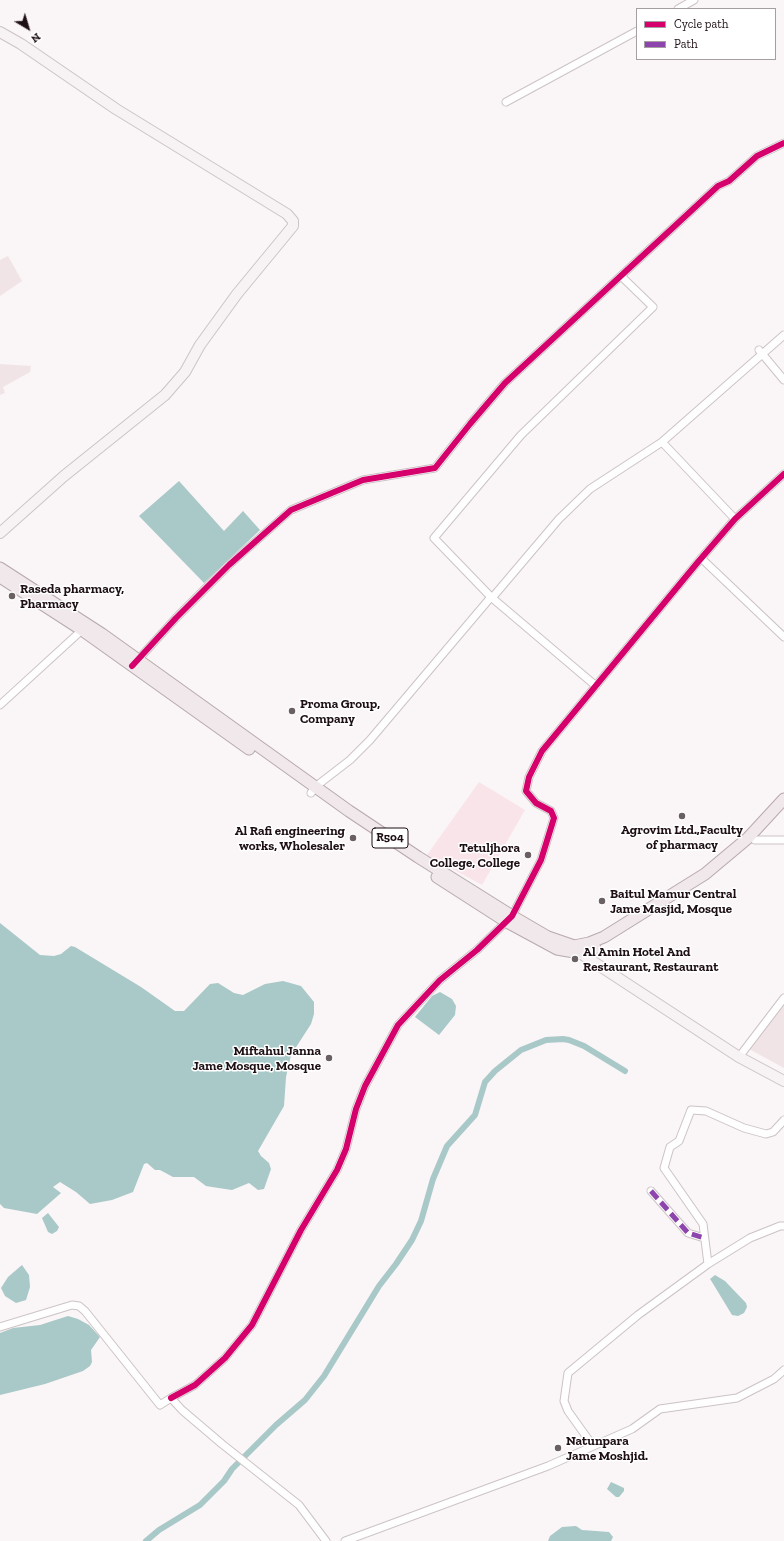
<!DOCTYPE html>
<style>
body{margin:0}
#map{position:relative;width:784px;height:1541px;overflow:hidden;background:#faf5f6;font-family:"Zilla Slab",serif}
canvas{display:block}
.legend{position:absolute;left:636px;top:8px;width:140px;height:52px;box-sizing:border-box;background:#fff;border:1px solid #a59fa1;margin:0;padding:5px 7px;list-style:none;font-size:12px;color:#1d0f13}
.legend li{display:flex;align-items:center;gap:8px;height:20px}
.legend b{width:20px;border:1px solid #a59fa1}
.north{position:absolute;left:8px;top:8px;width:40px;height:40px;-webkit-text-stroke:3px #fff;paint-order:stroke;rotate:142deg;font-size:11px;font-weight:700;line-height:16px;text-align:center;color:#1d0f13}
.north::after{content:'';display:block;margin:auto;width:14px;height:18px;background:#1d0f13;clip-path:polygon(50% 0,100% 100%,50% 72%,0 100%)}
</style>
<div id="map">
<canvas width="784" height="1541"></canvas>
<ul class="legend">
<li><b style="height:5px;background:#d6006c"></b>Cycle path</li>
<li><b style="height:5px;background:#8e44ad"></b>Path</li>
</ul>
<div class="north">N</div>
</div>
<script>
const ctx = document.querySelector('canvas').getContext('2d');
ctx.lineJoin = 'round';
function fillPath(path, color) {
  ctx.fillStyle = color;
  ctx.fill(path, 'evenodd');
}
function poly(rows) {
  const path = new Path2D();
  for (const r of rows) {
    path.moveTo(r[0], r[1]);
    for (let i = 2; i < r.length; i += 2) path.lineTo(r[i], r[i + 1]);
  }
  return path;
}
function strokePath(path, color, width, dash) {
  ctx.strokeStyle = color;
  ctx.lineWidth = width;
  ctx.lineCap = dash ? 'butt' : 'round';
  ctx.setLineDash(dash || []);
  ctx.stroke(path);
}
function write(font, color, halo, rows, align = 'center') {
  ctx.font = font + ' "Zilla Slab",serif';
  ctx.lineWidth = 3;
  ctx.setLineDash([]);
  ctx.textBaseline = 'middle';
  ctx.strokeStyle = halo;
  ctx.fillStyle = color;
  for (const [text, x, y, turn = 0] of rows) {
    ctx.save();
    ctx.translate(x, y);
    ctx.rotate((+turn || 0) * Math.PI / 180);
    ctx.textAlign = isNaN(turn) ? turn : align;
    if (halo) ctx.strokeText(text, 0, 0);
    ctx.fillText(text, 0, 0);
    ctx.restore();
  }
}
const built = poly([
 [8,256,22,281,0,296,0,260],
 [0,364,31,366,30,372,3,387,5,393,0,395],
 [784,1003,784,1068,749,1049]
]);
const green = poly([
 [479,782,525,810,482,885,427,855]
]);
const water = poly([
 [179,481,224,531,243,511,260,530,204,583,139,516],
 [0,923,40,955,54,956,61,954,71,946,75,947,141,987,175,1011,184,1011,210,984,218,983,234,993,243,995,265,984,283,981,301,986,314,1002,314,1014,311,1024,291,1055,286,1077,284,1106,258,1151,261,1156,269,1163,271,1169,264,1189,258,1190,249,1183,232,1190,212,1187,206,1186,194,1177,173,1177,160,1170,155,1170,147,1163,144,1164,133,1192,112,1200,90,1204,76,1192,60,1182,53,1187,61,1193,37,1214,4,1208,0,1204],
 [440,992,452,999,456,1006,455,1015,439,1035,415,1017,432,996],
 [48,1213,59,1227,57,1231,52,1234,48,1232,42,1218],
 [22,1265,29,1275,30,1287,26,1300,16,1303,5,1296,1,1288,8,1277],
 [715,1275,725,1281,746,1303,747,1307,744,1313,738,1316,732,1315,729,1310,712,1282,710,1279],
 [68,1316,78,1319,89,1325,100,1337,91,1350,92,1362,90,1366,83,1371,45,1384,0,1395,0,1333,13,1328,40,1325],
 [611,1482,624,1488,624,1491,619,1497,616,1497,607,1489],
 [576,1526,582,1530,609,1532,613,1537,611,1541,548,1541,550,1536,562,1527]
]);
const canal = poly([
 [146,1541,159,1530,200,1505,224,1481,232,1469,276,1425,305,1400,324,1376,379,1286,396,1264,412,1240,421,1221,433,1179,447,1146,475,1115,485,1082,495,1071,521,1050,546,1040,563,1039,569,1040,584,1046,625,1071]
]);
const street = poly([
 [678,9,694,0],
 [506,102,637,31],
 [759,350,784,380],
 [735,519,662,442,784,335],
 [701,558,784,637],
 [492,598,559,519,590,489,662,442],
 [136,662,176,618,229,565,291,510,363,480,435,468,470,424,505,383,718,186,729,181,757,156,784,143],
 [596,686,491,597,434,538,521,435,653,307,621,276],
 [0,705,82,630],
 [311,793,315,787,350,760,370,740,491,597],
 [755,840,784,840],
 [739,1057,784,998],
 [651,1191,688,1233,704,1238],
 [708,1264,703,1224,664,1168,670,1147,679,1141,691,1110,706,1111,744,1128,766,1134,773,1132,784,1120],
 [0,1327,72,1305,79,1306,85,1311,160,1405,171,1398,182,1410,222,1444,299,1505,326,1541],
 [171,1398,195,1385,225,1358,252,1325,301,1230,337,1170,346,1149,356,1109,365,1086,398,1025,440,980,477,950,512,916,541,860,554,818,551,811,536,803,526,791,529,777,542,751,698,562,735,519,784,474],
 [593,1446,568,1411,564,1401,568,1373,638,1315,708,1264,750,1238,780,1226,784,1226],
 [345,1541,548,1466,632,1429,660,1409,737,1398,774,1379,784,1370]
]);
const secondary = poly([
 [0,32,21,44,116,109,287,214,293,221,293,226,237,294,200,345,185,372,165,395,64,476,0,533],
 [576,949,580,953,739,1057,784,1081]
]);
const primary = poly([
 [0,568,102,634,349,811,418,857,512,916,548,937,574,946,589,943,604,937,705,874,748,838,784,799],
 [0,577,82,630,249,749],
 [437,877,507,922,557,949,580,953,595,948]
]);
const quiet = poly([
 [651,1191,688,1233,704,1238]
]);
const cycleway = poly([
 [132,666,176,618,229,565,291,510,363,480,435,468,470,424,505,383,718,186,729,181,757,156,784,143],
 [171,1398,195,1385,225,1358,252,1325,301,1230,337,1170,346,1149,356,1109,365,1086,398,1025,440,980,477,950,512,916,541,860,554,818,551,811,536,803,526,791,529,777,542,751,698,562,735,519,784,474]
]);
const markers = [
 [12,596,4,"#6a6062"],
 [292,711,4,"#6a6062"],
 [682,816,4,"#6a6062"],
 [353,838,4,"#6a6062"],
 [528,855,4,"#6a6062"],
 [602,901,4,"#6a6062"],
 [575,959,4,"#6a6062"],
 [329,1058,4,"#6a6062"],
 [558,1448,4,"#6a6062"]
];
const shields = [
 [390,838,36]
];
const shieldNames = [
 ["R504",390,838]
];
const poiNames = [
 ["Raseda pharmacy,",20,589],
 ["Pharmacy",20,604],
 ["Proma Group,",300,704],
 ["Company",300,719],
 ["Agrovim Ltd.,Faculty",682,830,"center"],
 ["of pharmacy",682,845,"center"],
 ["Al Rafi engineering",345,831,"right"],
 ["works, Wholesaler",345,846,"right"],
 ["Tetuljhora",520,848,"right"],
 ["College, College",520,863,"right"],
 ["Baitul Mamur Central",610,894],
 ["Jame Masjid, Mosque",610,909],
 ["Al Amin Hotel And",583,952],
 ["Restaurant, Restaurant",583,967],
 ["Miftahul Janna",321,1051,"right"],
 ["Jame Mosque, Mosque",321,1066,"right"],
 ["Natunpara",566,1441],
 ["Jame Moshjid.",566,1456]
];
fillPath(built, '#f1e4e7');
fillPath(green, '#f9e5e9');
fillPath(water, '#a9c8c8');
strokePath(canal, '#a9c8c8', 6);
strokePath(street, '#ccc3c5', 9);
strokePath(secondary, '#ccc3c5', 12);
strokePath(primary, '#b7a9ac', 13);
strokePath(street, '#fefefe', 7);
strokePath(secondary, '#f7f3f4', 10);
strokePath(primary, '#f0e8ea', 11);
strokePath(quiet, '#8e44ad', 5, [10, 5]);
strokePath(cycleway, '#d6006c', 6);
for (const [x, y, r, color] of markers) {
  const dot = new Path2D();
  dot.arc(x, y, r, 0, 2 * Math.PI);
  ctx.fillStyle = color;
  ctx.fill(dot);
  strokePath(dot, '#fff', 1.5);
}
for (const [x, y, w] of shields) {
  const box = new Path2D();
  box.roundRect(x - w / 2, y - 10, w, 20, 3);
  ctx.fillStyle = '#fff';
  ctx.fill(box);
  strokePath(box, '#1d0f13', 1);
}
write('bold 12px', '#1d0f13', null, shieldNames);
write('bold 13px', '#1d0f13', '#fff', poiNames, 'left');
</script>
